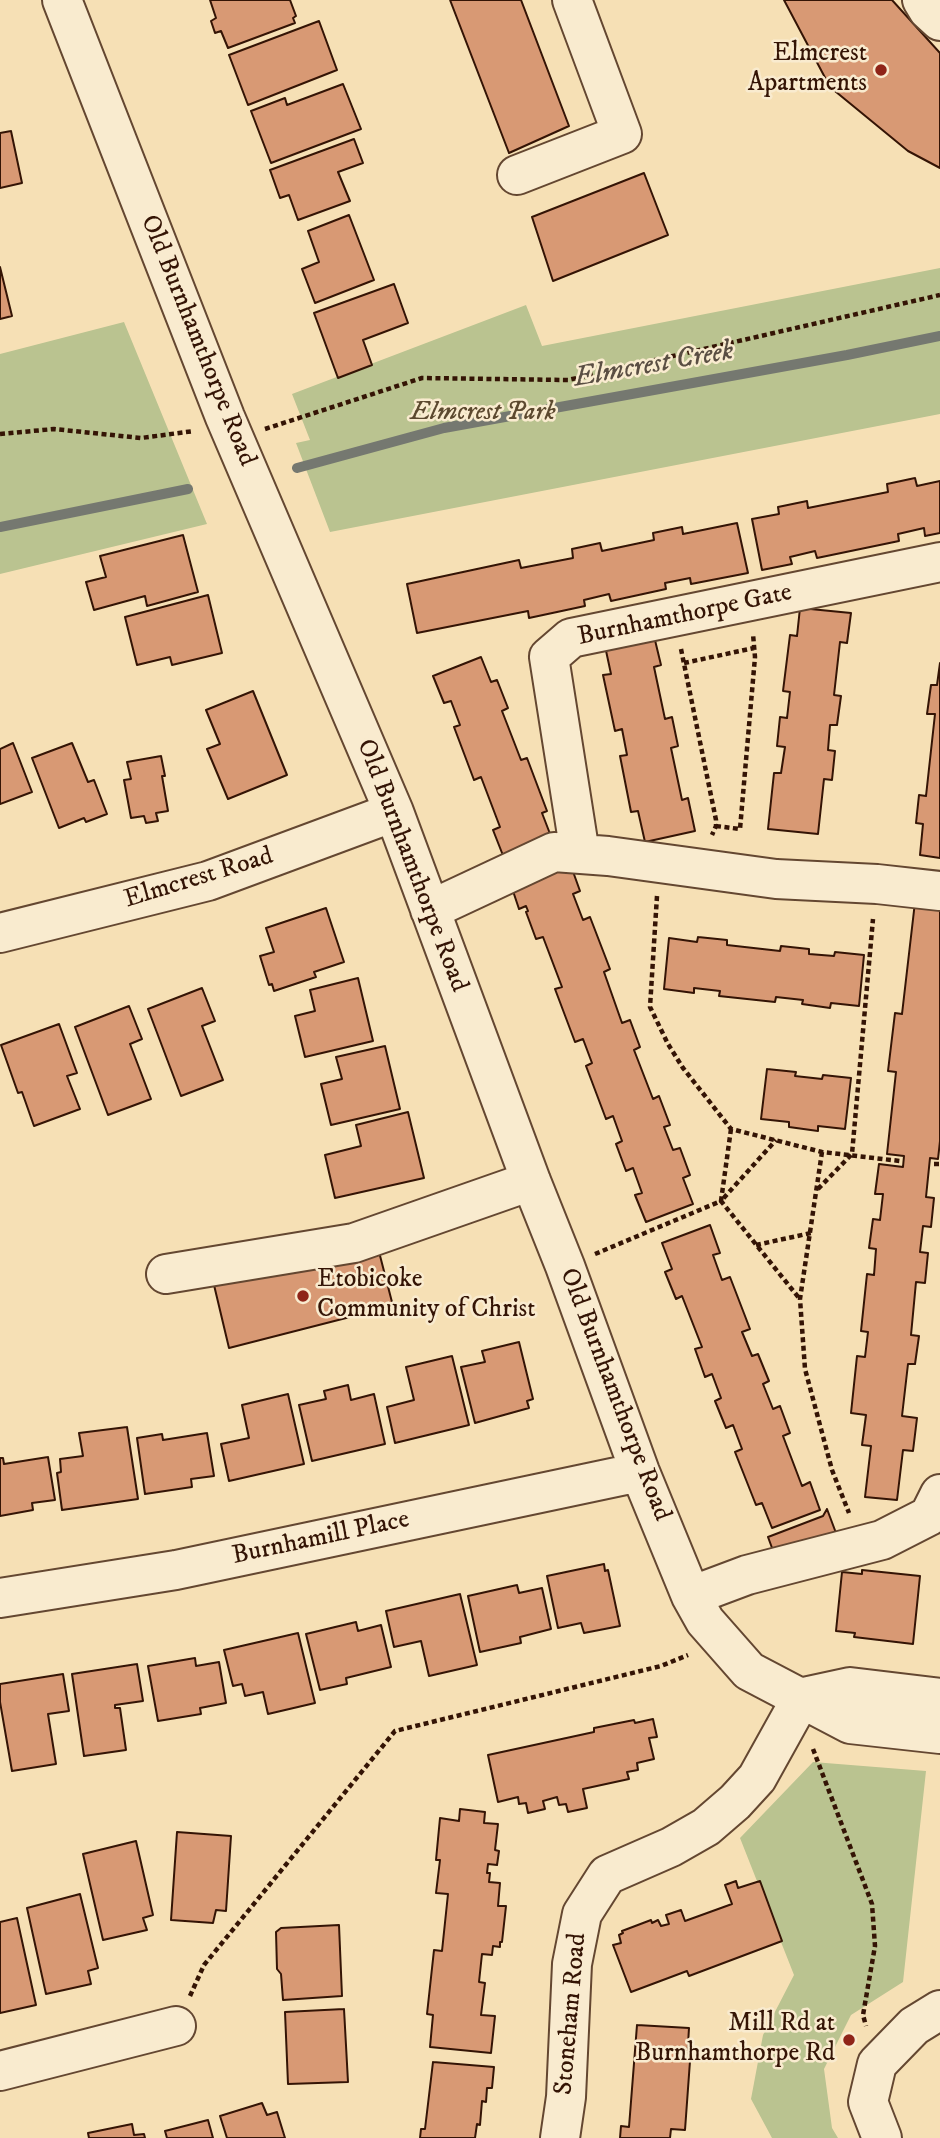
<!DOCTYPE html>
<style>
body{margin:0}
canvas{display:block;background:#f6e0b5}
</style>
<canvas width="940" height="2138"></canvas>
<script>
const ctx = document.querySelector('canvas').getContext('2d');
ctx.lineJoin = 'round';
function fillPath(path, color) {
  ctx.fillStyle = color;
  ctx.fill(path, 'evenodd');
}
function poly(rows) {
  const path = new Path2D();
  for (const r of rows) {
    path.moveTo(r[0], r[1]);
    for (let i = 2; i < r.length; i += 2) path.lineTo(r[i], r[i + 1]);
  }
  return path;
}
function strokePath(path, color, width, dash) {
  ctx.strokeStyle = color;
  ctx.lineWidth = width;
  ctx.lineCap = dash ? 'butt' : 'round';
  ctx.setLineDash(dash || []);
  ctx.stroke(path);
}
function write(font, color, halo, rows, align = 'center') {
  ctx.font = font + ' "IM FELL DW Pica",serif';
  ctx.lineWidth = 5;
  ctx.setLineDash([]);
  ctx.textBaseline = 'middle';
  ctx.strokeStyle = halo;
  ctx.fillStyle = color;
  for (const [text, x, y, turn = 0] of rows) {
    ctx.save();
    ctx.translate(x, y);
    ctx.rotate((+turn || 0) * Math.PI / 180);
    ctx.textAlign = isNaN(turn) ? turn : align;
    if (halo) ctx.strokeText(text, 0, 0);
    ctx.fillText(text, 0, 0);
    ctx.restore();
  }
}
const green = poly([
 [940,268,940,414,330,532,296,443,310,440,292,394,526,305,542,346],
 [124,322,207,524,0,574,0,354],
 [813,1762,926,1771,903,1982,851,2015,824,2069,832,2128,838,2138,772,2138,751,2099,763,2035,794,1975,740,1838]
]);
const stream = poly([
 [297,468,444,428,847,355,940,336],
 [0,527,188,489]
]);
const building = poly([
 [210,0,290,0,296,16,293,18,295,23,228,48,221,31,215,33,211,21,216,18,210,0],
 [450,0,521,0,569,126,509,153,450,0],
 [784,0,892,0,940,53,940,168,908,151,830,87,784,0],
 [319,21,337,70,248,105,229,55,319,21],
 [343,84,361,129,271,163,251,111,285,98,287,105,343,84],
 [11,131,22,183,0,188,0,133,11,131],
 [354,139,363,163,338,172,350,201,298,220,289,195,280,198,270,170,354,139],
 [644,173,668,235,553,281,532,217,644,173],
 [349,215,374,280,315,303,302,269,319,262,308,231,349,215],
 [0,267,12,316,0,319,0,267],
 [394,284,408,323,363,340,372,365,338,378,314,313,394,284],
 [915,478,917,486,940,481,940,533,925,536,924,528,898,534,899,541,817,558,815,551,790,557,792,564,762,570,752,519,779,514,778,507,807,501,808,508,888,492,887,484,915,478],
 [737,523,748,573,691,584,690,578,665,583,666,589,611,601,609,594,584,600,585,606,529,618,528,611,417,633,407,584,519,560,521,568,573,558,572,549,600,543,602,551,654,540,653,533,682,527,683,534,737,523],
 [183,535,198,592,147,606,145,596,94,610,86,582,106,577,100,556,183,535],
 [208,595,222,653,172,665,170,657,137,665,125,617,208,595],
 [800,608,851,613,847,643,840,642,834,695,841,696,837,725,830,725,828,750,835,751,832,780,824,779,818,834,768,829,774,773,781,773,785,747,777,746,780,717,787,718,790,692,783,691,790,635,797,636,800,608],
 [654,636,661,665,654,667,665,719,672,717,678,746,671,748,682,800,688,798,695,831,645,842,638,811,631,812,620,756,627,755,622,729,615,731,603,675,611,674,605,646,654,636],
 [481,657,491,682,497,680,508,708,502,711,521,760,527,758,547,811,542,813,552,839,504,858,493,830,500,827,481,777,474,780,454,727,460,725,451,701,444,703,433,676,481,657],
 [940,663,940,858,920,855,923,824,916,823,919,795,926,796,935,714,927,714,931,685,937,685,940,663],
 [253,691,287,775,228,799,207,749,220,744,206,710,253,691],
 [13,743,32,792,0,804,0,749,13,743],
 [72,743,88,782,94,780,107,814,86,822,84,818,59,828,32,758,72,743],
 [161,756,165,776,162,776,168,811,156,813,158,821,146,823,144,816,131,818,124,780,131,779,127,762,161,756],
 [571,866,580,891,573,894,583,920,590,917,610,969,604,972,622,1023,630,1020,640,1047,634,1050,653,1099,659,1096,670,1125,664,1127,673,1150,680,1148,690,1175,683,1178,693,1204,646,1222,635,1195,642,1193,633,1168,626,1171,616,1144,622,1141,613,1116,606,1119,586,1066,592,1063,583,1039,575,1042,555,989,562,987,543,937,536,939,526,912,528,911,526,906,519,909,512,888,571,866],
 [915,902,940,905,940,1141,938,1159,930,1158,926,1197,934,1198,931,1227,923,1226,920,1252,928,1253,925,1283,916,1282,911,1335,919,1336,915,1364,908,1364,902,1416,917,1418,913,1451,903,1450,897,1500,865,1497,871,1446,862,1445,866,1415,851,1413,857,1356,865,1357,868,1332,861,1331,867,1274,874,1275,876,1249,869,1248,873,1219,880,1220,883,1194,875,1194,879,1164,903,1167,904,1156,887,1154,896,1072,888,1071,895,1013,902,1014,915,902],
 [326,908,344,962,314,972,316,977,274,991,272,984,269,985,260,956,274,952,266,928,326,908],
 [698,937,727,940,727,945,780,951,781,946,809,949,809,954,834,956,835,952,864,955,859,1006,831,1003,830,1008,802,1004,803,1000,776,997,775,1002,719,996,720,991,694,988,694,993,664,989,669,938,697,942,698,937],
 [358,978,373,1041,305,1057,295,1016,315,1011,310,990,358,978],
 [202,988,215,1021,202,1026,223,1080,181,1096,148,1009,202,988],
 [129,1006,142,1039,130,1044,151,1099,108,1115,75,1027,129,1006],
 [59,1024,77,1073,67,1076,80,1109,34,1126,22,1092,18,1093,1,1045,59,1024],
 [385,1046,400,1109,331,1125,321,1084,342,1079,336,1057,385,1046],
 [767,1069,796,1072,795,1076,822,1079,823,1075,851,1078,845,1129,818,1126,818,1131,789,1127,789,1122,761,1119,767,1069],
 [408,1112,424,1178,335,1198,325,1155,361,1146,356,1125,408,1112],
 [710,1225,720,1253,713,1255,722,1280,730,1277,750,1329,742,1332,752,1356,758,1354,769,1381,763,1384,773,1409,780,1406,790,1433,783,1436,802,1486,810,1482,820,1510,772,1528,762,1503,756,1505,735,1452,742,1449,733,1425,726,1428,715,1401,721,1398,712,1374,705,1377,695,1349,702,1347,682,1296,676,1299,665,1272,672,1269,662,1243,710,1225],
 [377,1244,393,1306,229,1348,214,1285,377,1244],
 [519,1342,533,1399,527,1401,529,1408,475,1423,461,1367,485,1362,482,1351,519,1342],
 [452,1356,469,1425,395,1443,387,1407,414,1400,406,1367,452,1356],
 [348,1385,351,1400,374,1394,385,1444,312,1461,299,1405,326,1399,324,1391,348,1385],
 [288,1394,304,1464,229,1481,221,1444,249,1438,242,1405,288,1394],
 [127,1427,138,1499,62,1510,57,1473,61,1472,60,1459,83,1456,79,1433,127,1427],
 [207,1433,214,1476,191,1479,192,1487,145,1494,137,1438,162,1434,163,1440,207,1433],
 [48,1457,55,1500,32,1503,33,1510,0,1516,0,1458,3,1458,4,1464,48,1457],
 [827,1509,836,1533,775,1556,768,1537,823,1516,827,1509],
 [604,1564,605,1571,608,1570,620,1626,584,1633,581,1623,558,1628,547,1576,604,1564],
 [862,1570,920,1576,913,1644,854,1637,855,1633,836,1631,842,1572,862,1574,862,1570],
 [517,1585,519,1593,542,1588,551,1629,520,1637,521,1643,480,1652,468,1596,517,1585],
 [460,1594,477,1665,429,1676,421,1641,394,1647,386,1611,460,1594],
 [356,1622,358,1631,381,1625,391,1667,346,1678,347,1684,320,1690,306,1634,356,1622],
 [298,1633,315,1703,268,1714,263,1692,245,1696,242,1684,233,1686,224,1650,298,1633],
 [195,1658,196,1666,219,1662,226,1703,200,1708,201,1714,158,1721,148,1666,195,1658],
 [137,1664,143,1701,115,1705,115,1708,120,1708,126,1750,84,1756,72,1674,137,1664],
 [63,1674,69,1711,48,1714,56,1764,12,1771,0,1702,0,1684,63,1674],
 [653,1719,657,1737,649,1738,654,1759,637,1763,638,1770,627,1772,629,1779,583,1789,587,1808,568,1812,566,1804,559,1805,557,1797,543,1801,545,1809,528,1813,526,1803,519,1804,518,1797,498,1802,488,1755,594,1732,594,1728,634,1720,635,1723,653,1719],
 [460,1809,485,1812,484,1823,498,1824,495,1850,499,1851,497,1865,488,1864,487,1873,490,1873,489,1882,500,1883,498,1906,506,1906,502,1942,500,1942,500,1947,493,1946,492,1955,482,1954,479,1982,485,1983,481,2015,495,2016,491,2053,430,2047,433,2015,427,2014,434,1950,442,1951,448,1894,436,1893,440,1860,436,1860,440,1818,459,1821,460,1809],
 [177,1832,231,1836,226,1911,216,1910,213,1923,171,1920,177,1832],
 [136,1841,153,1915,143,1918,147,1930,103,1940,83,1854,136,1841],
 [736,1881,738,1888,760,1881,782,1941,689,1976,687,1971,631,1992,613,1945,621,1943,619,1935,623,1933,622,1931,651,1920,652,1923,658,1920,661,1926,669,1924,666,1915,681,1910,685,1921,732,1904,725,1885,736,1881],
 [80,1894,98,1968,88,1971,91,1984,46,1994,27,1908,80,1894],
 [17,1918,36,2005,0,2013,0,1922,17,1918],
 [339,1925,342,1996,283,2000,281,1974,277,1969,276,1932,281,1928,339,1925],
 [344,2009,348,2082,288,2084,285,2012,344,2009],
 [637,2025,689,2028,687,2061,690,2061,685,2130,671,2129,670,2138,620,2138,621,2126,629,2127,637,2025],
 [433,2062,494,2067,492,2088,487,2088,486,2102,482,2101,480,2125,477,2124,475,2138,420,2138,421,2129,425,2129,433,2062],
 [262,2103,267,2115,277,2112,285,2138,227,2138,220,2116,262,2103],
 [208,2120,213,2138,167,2138,165,2131,208,2120],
 [132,2124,134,2135,144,2134,145,2138,89,2138,88,2133,132,2124]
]);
const path = poly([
 [265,429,422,378,568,380,940,295],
 [0,434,54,429,141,438,194,431],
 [681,649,716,820,716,826,712,835],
 [684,663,754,648],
 [716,826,740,829,755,657,753,634],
 [657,896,650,1007,668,1044,683,1068,731,1129,822,1152,900,1161],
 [731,1129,721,1201,776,1140],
 [822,1152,800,1299,805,1369,832,1470,849,1513],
 [934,1164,940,1164],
 [818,1189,852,1154,873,919],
 [756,1245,811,1233],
 [595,1254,721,1201,799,1298],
 [813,1749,872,1904,875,1946,863,2015,866,2026],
 [190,1996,204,1965,395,1731,661,1666,688,1655]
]);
const minor = poly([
 [62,0,225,417,394,812,531,1181,565,1266,640,1472,691,1596,705,1621,749,1671,850,1724,940,1734],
 [922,0,928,10,940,21],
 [517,175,622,134,572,0],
 [580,854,549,657,571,638,940,562],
 [430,910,554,852,608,856,776,879,877,884,940,891],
 [0,933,208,881,394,812],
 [166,1274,354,1243,531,1181],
 [691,1596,747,1575,882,1540,929,1516,940,1494],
 [0,1598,176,1570,640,1472],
 [799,1698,850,1687,940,1698],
 [0,2071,176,2026],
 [560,2138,566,2097,572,1964,582,1914,607,1875,671,1847,706,1827,735,1802,757,1778,797,1706,799,1698],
 [882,2138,868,2102,877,2064,914,2026,940,2010]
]);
const markers = [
 [881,70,7,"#8f2418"],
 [303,1296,7,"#8f2418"],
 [849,2040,7,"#8f2418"]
];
const poiNames = [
 ["Elmcrest",867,55],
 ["Apartments",867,85],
 ["Etobicoke",317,1281,"left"],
 ["Community of Christ",317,1311,"left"],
 ["Mill Rd at",835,2025],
 ["Burnhamthorpe Rd",835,2055]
];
const streetNames = [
 ["Old Burnhamthorpe Road",197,341,68],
 ["Burnhamthorpe Gate",685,616,-12],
 ["Old Burnhamthorpe Road",411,866,69],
 ["Elmcrest Road",199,879,-17],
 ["Old Burnhamthorpe Road",614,1395,69],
 ["Burnhamill Place",321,1539,-12],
 ["Stoneham Road",572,2014,-85]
];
const parkNames = [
 ["Elmcrest Park",483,414]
];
const waterNames = [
 ["Elmcrest Creek",654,366,-10]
];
fillPath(green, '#bac390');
strokePath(stream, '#757870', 10);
fillPath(building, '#d89974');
strokePath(building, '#341405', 2);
strokePath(minor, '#644731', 42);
strokePath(path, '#341405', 4.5, [5, 3.5]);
strokePath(minor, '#f9ebcf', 38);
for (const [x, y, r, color] of markers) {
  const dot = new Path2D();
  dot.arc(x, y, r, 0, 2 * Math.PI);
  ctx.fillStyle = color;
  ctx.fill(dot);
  strokePath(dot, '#f9ebcf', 2.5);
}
write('26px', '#341405', '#f9ebcf', poiNames, 'right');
write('26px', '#341405', '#f9ebcf', streetNames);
write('italic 26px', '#5c492f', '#f9ebcf', parkNames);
write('italic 28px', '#5a4e43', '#f9ebcf', waterNames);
</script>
